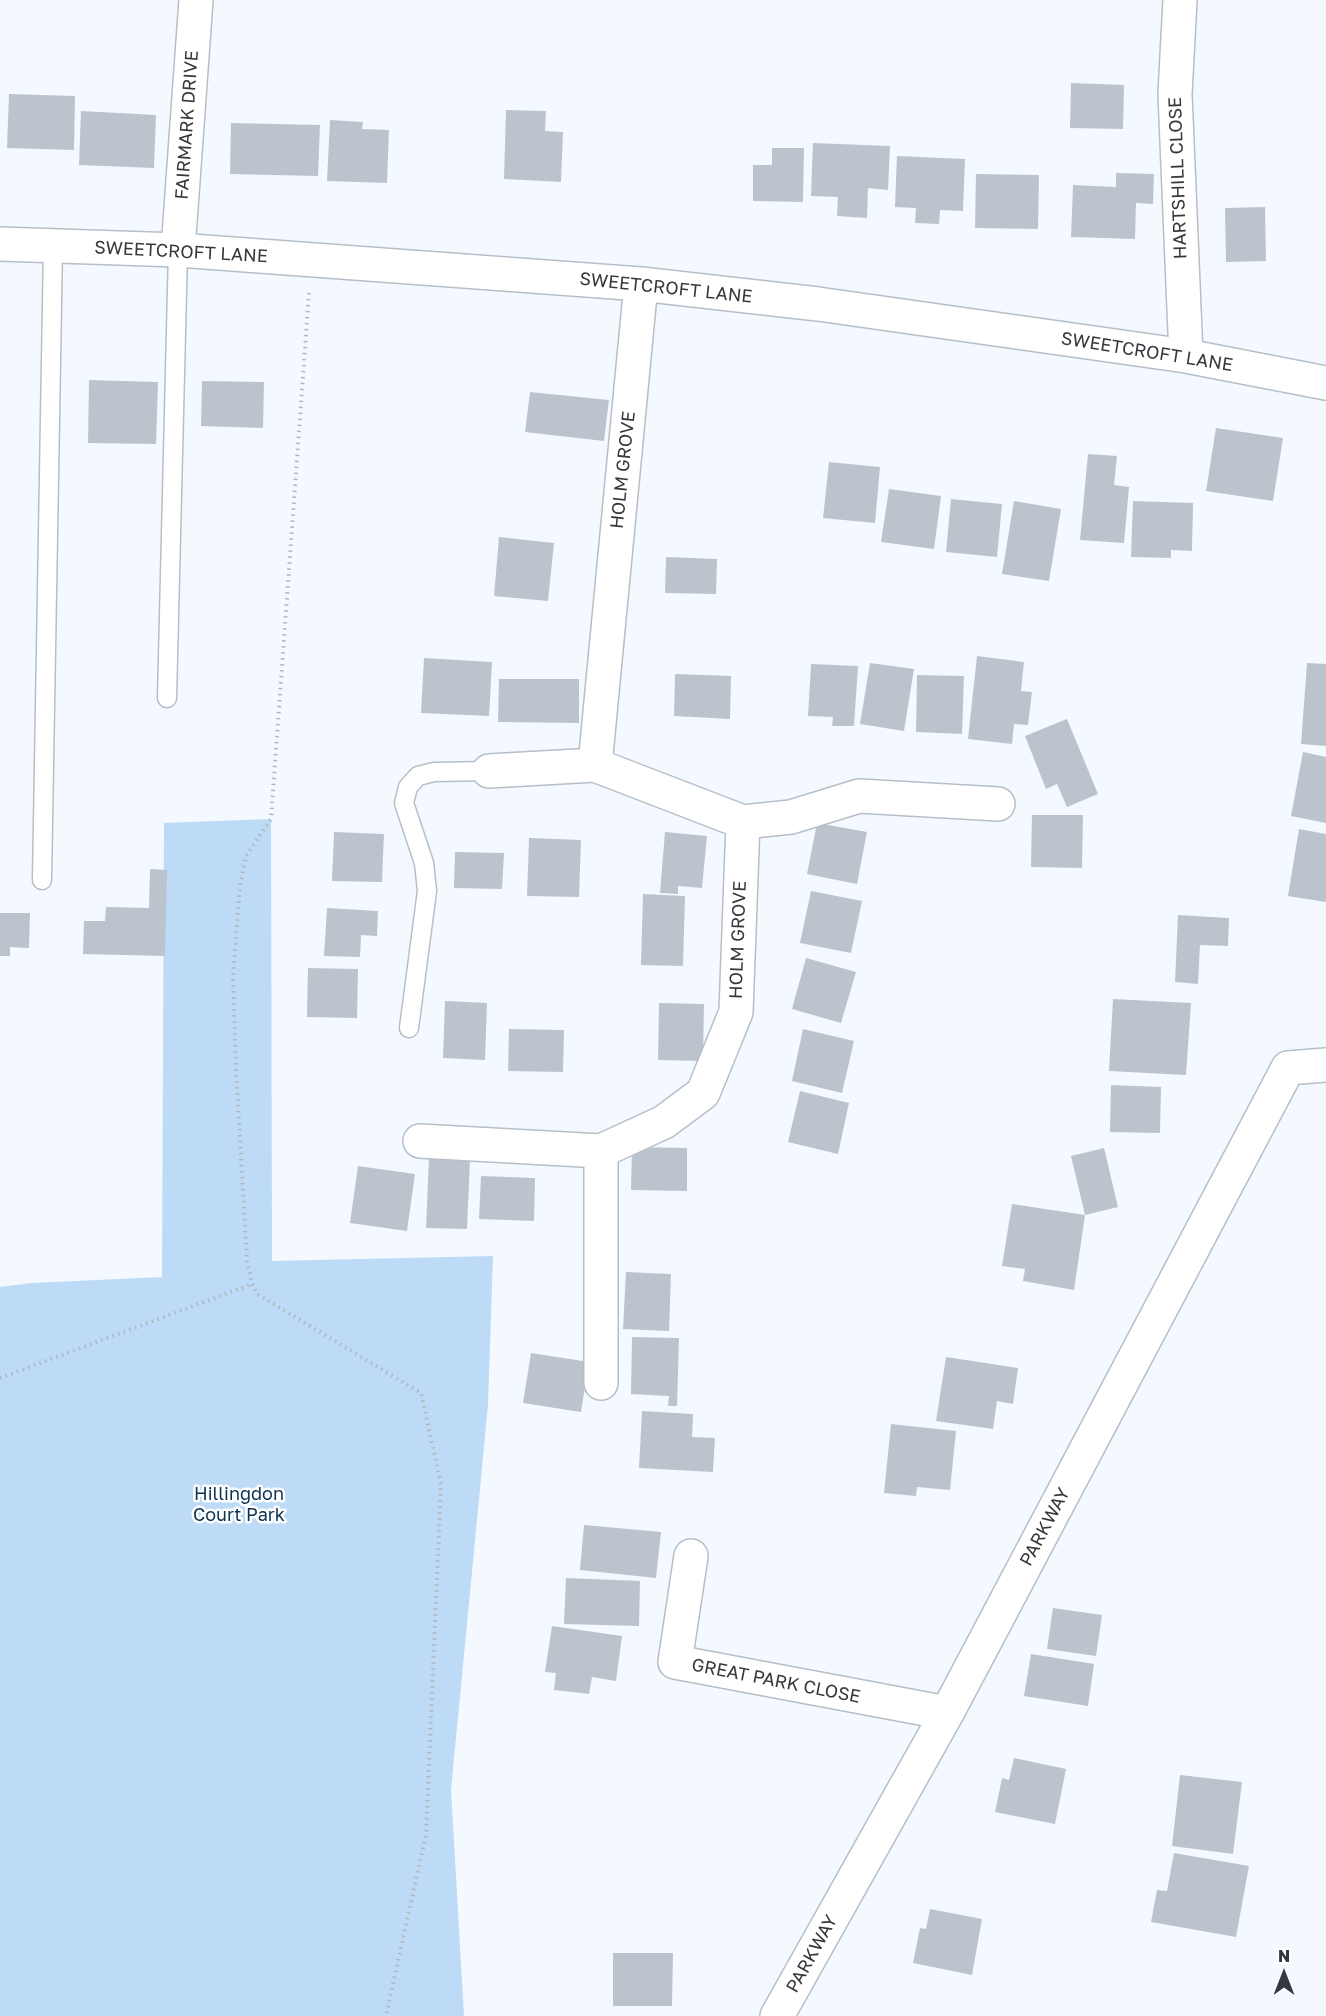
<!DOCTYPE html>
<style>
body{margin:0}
#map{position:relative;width:1326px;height:2016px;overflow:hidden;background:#f3f9ff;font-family:"Golos Text",sans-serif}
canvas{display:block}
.north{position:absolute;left:1254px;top:1944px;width:60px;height:60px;-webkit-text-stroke:4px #fff;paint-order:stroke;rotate:0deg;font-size:16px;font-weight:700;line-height:24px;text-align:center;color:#35383c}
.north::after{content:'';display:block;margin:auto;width:21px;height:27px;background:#35383c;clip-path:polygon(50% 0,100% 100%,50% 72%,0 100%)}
</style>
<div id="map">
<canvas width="1326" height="2016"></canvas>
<div class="north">N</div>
</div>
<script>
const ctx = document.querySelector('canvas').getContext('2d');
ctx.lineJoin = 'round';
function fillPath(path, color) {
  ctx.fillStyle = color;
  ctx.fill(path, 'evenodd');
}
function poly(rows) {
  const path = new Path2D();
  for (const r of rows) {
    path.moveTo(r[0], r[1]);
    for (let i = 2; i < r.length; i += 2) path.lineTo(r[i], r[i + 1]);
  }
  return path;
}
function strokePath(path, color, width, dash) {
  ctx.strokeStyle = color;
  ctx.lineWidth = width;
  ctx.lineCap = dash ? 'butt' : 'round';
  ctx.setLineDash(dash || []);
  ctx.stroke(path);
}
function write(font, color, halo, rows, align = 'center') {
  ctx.font = font + ' "Golos Text",sans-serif';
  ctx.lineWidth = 5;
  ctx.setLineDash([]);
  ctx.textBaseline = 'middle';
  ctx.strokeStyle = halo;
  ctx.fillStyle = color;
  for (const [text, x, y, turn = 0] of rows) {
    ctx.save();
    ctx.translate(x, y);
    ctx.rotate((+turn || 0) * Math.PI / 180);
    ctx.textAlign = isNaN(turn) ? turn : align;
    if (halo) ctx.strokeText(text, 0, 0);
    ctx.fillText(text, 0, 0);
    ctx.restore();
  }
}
const green = poly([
 [271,819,272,1261,493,1256,488,1405,451,1790,464,2016,0,2016,0,1287,32,1283,162,1277,164,823]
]);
const building = poly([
 [1071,83,1124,85,1123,129,1070,128],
 [9,94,75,96,74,150,7,148],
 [506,110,546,111,545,131,563,132,561,182,504,179],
 [81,111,156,115,154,168,79,165],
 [330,120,363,122,362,129,389,130,387,183,327,181],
 [231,123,320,125,318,176,230,174],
 [813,143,890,146,888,190,868,188,867,218,837,216,838,197,811,196],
 [772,148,804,148,803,202,753,201,753,165,772,165],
 [897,156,965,159,963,211,940,210,939,224,915,223,916,208,895,207],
 [1116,173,1154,174,1153,204,1136,203,1135,239,1071,237,1073,185,1116,187],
 [976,174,1039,175,1038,229,975,228],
 [1265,207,1266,261,1226,262,1225,208],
 [89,380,158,382,156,444,88,443],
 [202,381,264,382,263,428,201,426],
 [530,392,609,400,604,441,525,432],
 [1216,428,1283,438,1273,501,1206,491],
 [1088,454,1117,456,1114,485,1129,487,1124,543,1080,540],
 [829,462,880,467,875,523,823,518],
 [889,489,941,496,934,549,881,542],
 [951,499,1002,504,997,557,946,552],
 [1014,501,1061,509,1049,581,1002,574],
 [1133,501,1193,503,1192,551,1171,550,1171,558,1131,557],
 [499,537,554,543,548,601,494,596],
 [666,557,717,559,716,594,665,593],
 [977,656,1024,662,1021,691,1032,692,1028,725,1014,724,1012,744,968,739],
 [424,658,492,662,489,716,421,713],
 [870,663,914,669,904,731,860,724],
 [1307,663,1326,664,1326,746,1301,744],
 [811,664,858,666,854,726,832,726,833,717,808,716],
 [675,674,731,676,730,719,674,716],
 [917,675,964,676,962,734,916,732],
 [499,679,579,679,579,723,498,722],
 [1067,719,1098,794,1067,807,1057,784,1046,789,1025,736],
 [1303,752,1326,757,1326,823,1291,816],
 [1032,815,1083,815,1082,868,1031,867],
 [817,823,867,832,857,884,807,874],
 [1299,829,1326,834,1326,902,1288,896],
 [334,832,384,834,382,882,332,881],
 [665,832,707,836,702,888,678,886,678,894,660,893],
 [529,838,581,840,579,897,527,896],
 [455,852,504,853,502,889,454,888],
 [150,869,167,870,165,956,83,954,84,921,105,921,106,907,149,908],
 [811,891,862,901,851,953,800,943],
 [643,894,685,896,683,966,641,965],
 [327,908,378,911,377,936,361,935,360,957,324,956],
 [0,913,30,913,29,948,10,947,10,956,0,956],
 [1178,915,1229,918,1228,946,1200,945,1198,984,1175,982],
 [806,958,856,972,841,1023,792,1009],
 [308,968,358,969,357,1018,307,1017],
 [1113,999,1191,1003,1186,1075,1109,1071],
 [445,1001,487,1003,485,1060,443,1058],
 [659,1003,704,1004,703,1061,658,1060],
 [509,1029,564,1030,563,1072,508,1071],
 [803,1029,854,1041,842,1093,792,1081],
 [1111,1085,1161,1087,1160,1133,1110,1132],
 [800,1091,849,1103,838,1154,788,1142],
 [632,1147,687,1148,687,1191,631,1190],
 [1104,1148,1118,1207,1085,1215,1074,1290,1023,1281,1025,1269,1002,1266,1012,1204,1085,1215,1071,1156],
 [429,1157,470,1159,467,1229,426,1228],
 [358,1166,415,1174,407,1231,350,1223],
 [481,1176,535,1178,534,1221,479,1219],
 [626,1272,671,1274,669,1331,623,1329],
 [632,1337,679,1338,677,1406,668,1406,669,1396,631,1394],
 [531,1353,589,1362,581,1412,523,1403],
 [946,1357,1018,1368,1013,1404,997,1401,993,1429,936,1421],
 [642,1411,693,1414,692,1437,715,1438,713,1472,639,1468],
 [891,1424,956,1431,950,1490,917,1487,916,1496,884,1493],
 [584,1525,661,1532,656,1578,580,1570],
 [566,1578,640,1581,639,1626,564,1624],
 [1053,1608,1102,1615,1096,1656,1047,1649],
 [552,1626,622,1636,616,1681,592,1677,589,1694,554,1690,556,1673,545,1672],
 [1031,1654,1094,1664,1088,1706,1024,1696],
 [1014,1758,1066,1769,1055,1824,995,1812,1002,1778,1009,1780],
 [1180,1775,1242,1782,1233,1854,1172,1846],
 [1174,1853,1249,1866,1236,1937,1151,1922,1157,1890,1167,1891],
 [930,1909,982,1919,972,1975,913,1963,920,1928,926,1929],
 [613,1953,673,1953,672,2006,613,2006]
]);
const path = poly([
 [309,293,271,819,246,856,240,885,233,976,236,1069,247,1262,252,1284,257,1294,421,1393,441,1484,426,1834,386,2016],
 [0,1378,252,1284]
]);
const lane = poly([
 [167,698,178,250],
 [42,880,53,246],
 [409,1028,427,891,424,863,404,803,408,787,418,776,434,772,489,771]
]);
const street = poly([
 [1180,0,1175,94,1186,356],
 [0,244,178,250,641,284,818,304,1186,356,1326,383],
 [178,250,196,0],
 [489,771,595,765],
 [743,822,791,817,859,796,998,804],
 [420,1141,601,1151],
 [601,1383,601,1151,664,1122,703,1093,736,1012,743,822,595,765,641,284],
 [691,1556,675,1662,947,1713],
 [777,2016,947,1713,1288,1068,1326,1065]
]);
const streetNames = [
 ["FAIRMARK DRIVE",187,125,-86],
 ["HARTSHILL CLOSE",1178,178,-92],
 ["SWEETCROFT LANE",181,252,3],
 ["SWEETCROFT LANE",666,288,6],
 ["SWEETCROFT LANE",1147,352,9],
 ["HOLM GROVE",623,470,-84],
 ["HOLM GROVE",738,940,-88],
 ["PARKWAY",1045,1527,-62],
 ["GREAT PARK CLOSE",776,1681,11],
 ["PARKWAY",812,1954,-61]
];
const parkNames = [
 ["Hillingdon",239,1494],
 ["Court Park",239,1515]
];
fillPath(green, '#bddaf7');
fillPath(building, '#bbc4cd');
strokePath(lane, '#b6bfc8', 21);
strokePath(street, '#b6bfc8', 36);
strokePath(path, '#b2b7bc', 4, [1.5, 4.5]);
strokePath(lane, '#fff', 18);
strokePath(street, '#fff', 33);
write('18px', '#35383c', '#fff', streetNames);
write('18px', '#0c3151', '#fff', parkNames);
</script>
